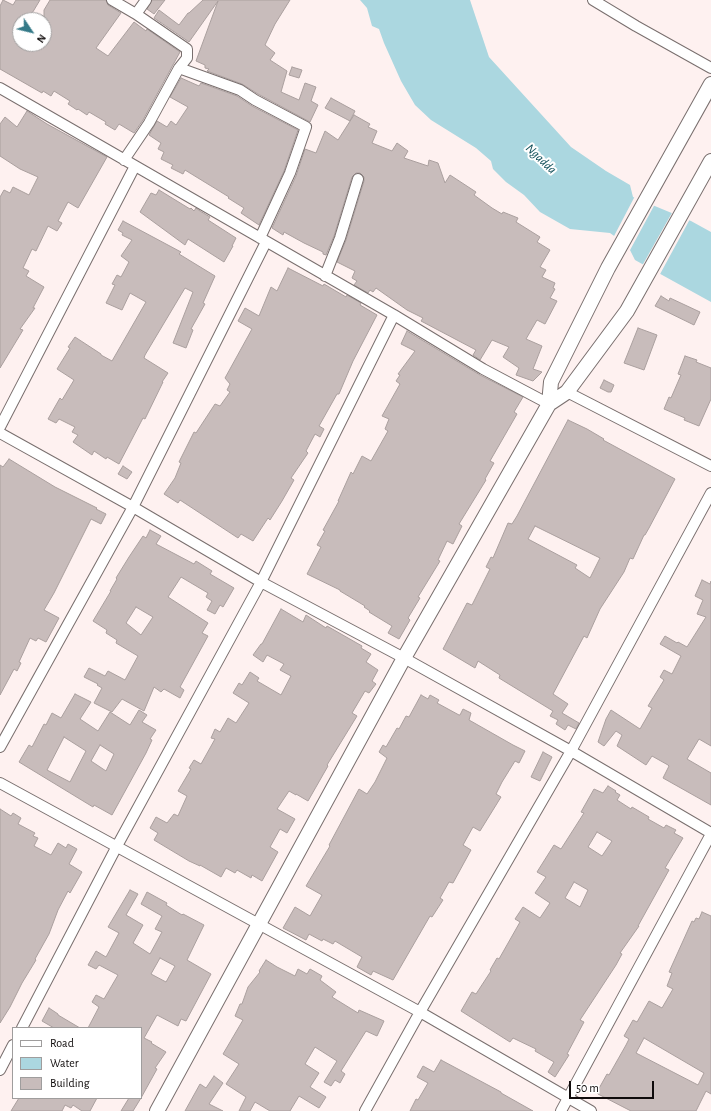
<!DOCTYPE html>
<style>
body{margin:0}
#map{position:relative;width:711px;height:1111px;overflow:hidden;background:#fef1f0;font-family:"Alegreya Sans",sans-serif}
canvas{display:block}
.legend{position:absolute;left:12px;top:1027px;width:130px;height:72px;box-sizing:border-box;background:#fff;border:1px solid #9f9d9d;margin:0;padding:5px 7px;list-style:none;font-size:12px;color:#0f0b0b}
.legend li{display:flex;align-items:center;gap:8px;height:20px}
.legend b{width:20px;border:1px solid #9f9d9d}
.north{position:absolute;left:12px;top:12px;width:40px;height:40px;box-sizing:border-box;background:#fff;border:1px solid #9f9d9d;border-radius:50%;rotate:125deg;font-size:11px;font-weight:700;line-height:16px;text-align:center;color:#0f0b0b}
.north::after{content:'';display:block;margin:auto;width:14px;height:18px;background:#347987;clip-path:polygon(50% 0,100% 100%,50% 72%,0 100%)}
.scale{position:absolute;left:569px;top:1081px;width:85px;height:18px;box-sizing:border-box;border:2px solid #0f0b0b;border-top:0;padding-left:5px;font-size:12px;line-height:14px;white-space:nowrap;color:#0f0b0b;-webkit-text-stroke:3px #fff;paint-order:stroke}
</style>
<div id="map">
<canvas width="711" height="1111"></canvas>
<ul class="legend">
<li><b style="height:5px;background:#fff"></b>Road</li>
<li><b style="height:11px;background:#abd7e0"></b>Water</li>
<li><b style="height:11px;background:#c8bcbb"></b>Building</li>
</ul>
<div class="north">N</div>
<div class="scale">50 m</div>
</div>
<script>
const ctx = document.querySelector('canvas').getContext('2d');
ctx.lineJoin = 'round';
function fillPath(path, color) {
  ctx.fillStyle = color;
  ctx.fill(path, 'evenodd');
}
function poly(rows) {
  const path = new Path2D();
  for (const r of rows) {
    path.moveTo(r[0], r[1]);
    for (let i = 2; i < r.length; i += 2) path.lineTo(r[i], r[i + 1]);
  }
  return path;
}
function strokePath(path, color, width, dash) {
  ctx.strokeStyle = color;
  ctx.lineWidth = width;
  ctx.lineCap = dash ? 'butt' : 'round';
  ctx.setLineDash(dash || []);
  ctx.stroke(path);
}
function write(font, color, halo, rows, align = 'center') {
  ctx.font = font + ' "Alegreya Sans",sans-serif';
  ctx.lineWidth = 4;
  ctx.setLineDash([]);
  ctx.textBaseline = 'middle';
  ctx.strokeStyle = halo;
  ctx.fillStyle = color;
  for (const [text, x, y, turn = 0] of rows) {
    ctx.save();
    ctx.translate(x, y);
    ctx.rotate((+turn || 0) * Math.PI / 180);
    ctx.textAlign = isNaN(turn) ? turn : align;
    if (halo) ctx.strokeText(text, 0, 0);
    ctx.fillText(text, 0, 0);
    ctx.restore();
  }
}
const water = poly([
 [360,0,470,0,489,57,571,147,606,171,630,185,633,197,691,221,711,232,711,302,635,260,628,246,610,233,570,229,540,212,524,195,506,182,493,169,491,161,476,148,431,120,415,105,401,81,384,43,379,29,372,26,367,8]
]);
const pier = poly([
 [635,196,655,204,629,252,627,247,613,238],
 [673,211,690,219,659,276,642,266]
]);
const building = poly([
 [3,0,13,5,16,0,40,0,28,20,20,20,20,44,44,44,44,10,50,0,106,0,108,5,121,13,96,48,108,56,134,22,146,31,147,29,180,52,143,120,134,133,119,124,115,130,105,124,106,122,89,112,87,115,78,109,77,110,68,104,70,101,54,91,51,96,43,91,42,93,0,69,0,6,3,0],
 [152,0,165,0,154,14,147,9,152,0],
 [203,0,290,0,275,24,265,45,275,53,270,60,287,71,281,92,299,100,305,83,316,87,311,101,318,105,310,122,258,94,242,84,207,71,209,69,205,68,205,65,196,61,218,1,189,42,154,18,159,10,179,25,188,13,189,13,203,0],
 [292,67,302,70,299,78,289,75,292,67],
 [181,78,199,86,201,83,237,96,252,106,298,130,284,171,259,225,241,213,244,208,228,198,229,197,185,170,183,174,171,168,173,165,161,159,164,152,158,149,161,143,149,135,157,121,167,127,171,121,176,125,188,107,170,97,181,78],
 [331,98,355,111,350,121,325,108,331,98],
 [27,111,47,124,107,157,78,208,68,202,58,221,62,223,57,231,48,226,36,251,32,249,23,268,29,271,26,276,44,287,34,306,33,308,35,308,20,329,23,330,0,368,0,197,4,190,10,193,13,187,29,195,38,177,20,169,0,156,0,124,5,117,17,127,27,111],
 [354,115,370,124,368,127,377,131,372,143,392,151,397,143,408,151,404,158,428,166,429,160,438,163,445,183,450,175,476,192,474,195,492,208,502,214,503,212,518,218,516,222,540,237,537,242,550,250,540,267,546,270,542,277,555,283,553,288,555,289,550,298,557,301,545,324,537,320,526,339,542,346,533,369,542,372,533,381,516,375,519,368,503,357,509,347,492,340,480,360,473,355,476,350,421,321,423,318,407,310,376,288,373,292,370,290,368,293,354,285,357,281,352,278,355,271,337,262,346,240,364,181,364,177,360,173,356,173,352,177,334,236,326,255,323,254,323,252,304,243,284,232,283,235,272,228,296,176,305,149,316,153,325,131,338,140,354,115],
 [159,190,190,209,191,208,194,211,196,208,200,211,210,217,208,220,236,238,232,246,233,246,224,262,188,239,185,245,140,212,151,193,156,195,159,190],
 [123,221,181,252,179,254,215,276,203,303,205,304,191,329,193,330,186,348,173,343,193,292,185,288,145,355,144,358,168,373,162,382,163,382,145,419,143,418,119,464,107,457,106,459,94,451,92,455,73,442,78,435,72,432,75,427,59,419,56,423,48,419,60,398,62,400,74,380,57,369,70,348,68,347,75,337,101,354,101,355,112,361,146,302,130,293,122,310,106,303,115,285,112,284,117,275,121,277,129,262,121,256,132,240,122,235,123,233,118,230,123,221],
 [288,268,323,286,324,284,346,297,347,295,361,303,360,305,377,315,353,361,339,394,337,394,319,426,324,429,320,437,315,434,306,451,308,453,291,478,294,480,282,501,270,520,268,518,253,541,241,534,238,538,180,500,178,503,164,494,175,478,181,463,179,462,194,432,196,433,215,404,220,406,230,392,227,390,230,384,225,378,252,329,238,321,245,308,259,316,271,287,277,291,288,268],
 [661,296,669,301,670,298,700,312,694,325,655,306,661,296],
 [638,328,657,335,644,370,624,363,638,328],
 [407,331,480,375,523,397,514,412,517,414,490,461,494,463,485,479,486,480,459,524,462,526,453,544,447,541,438,560,440,561,418,597,420,598,408,618,410,620,399,639,388,633,392,626,369,612,370,611,364,607,365,606,340,591,340,590,307,574,321,547,317,545,325,531,323,530,339,501,338,501,351,472,353,474,362,456,371,461,388,431,385,429,389,419,382,416,400,384,396,381,400,375,398,374,415,351,401,344,407,331],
 [685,356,697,360,696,362,711,368,711,399,699,426,684,420,685,418,664,409,669,397,671,398,681,375,678,374,685,356],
 [604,380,614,385,611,392,608,392,600,388,604,380],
 [568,420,587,429,604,439,603,440,675,479,649,528,645,535,644,535,633,559,630,558,624,572,600,609,587,638,584,636,553,694,568,704,562,713,579,723,576,729,568,725,565,730,556,724,558,720,550,716,553,711,499,678,500,675,478,661,475,668,443,649,467,603,472,605,490,569,486,567,491,557,493,558,508,523,512,524,517,516,568,420],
 [535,526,600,558,590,578,575,568,577,565,528,539,535,526],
 [9,459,55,487,97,508,96,509,106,514,101,524,91,519,54,593,44,610,59,618,46,642,38,638,36,641,30,638,19,662,21,663,17,671,14,669,0,695,0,465,3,467,9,459],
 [123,466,132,472,127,479,118,474,123,466],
 [150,530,161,536,156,544,194,564,196,561,212,571,210,574,234,588,223,607,220,605,215,614,207,610,212,601,206,597,208,593,181,577,168,597,208,623,202,633,208,636,180,687,184,690,180,698,164,689,161,692,154,687,144,711,122,699,112,712,94,703,102,688,97,685,98,684,84,677,89,668,105,676,108,671,125,680,138,656,116,643,117,640,106,633,107,630,93,621,111,591,110,591,117,579,116,578,129,557,143,536,146,538,150,530],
 [136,607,153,617,141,635,126,623,136,607],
 [702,580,710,584,711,581,711,746,699,739,687,759,711,773,711,805,663,778,669,766,668,765,652,756,646,765,617,746,622,735,616,731,604,746,598,742,606,719,611,710,640,729,652,708,648,706,664,680,660,677,664,670,672,674,681,656,660,644,665,636,677,643,678,642,687,647,706,617,697,614,703,600,695,596,702,580],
 [281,609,303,622,306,615,326,628,327,626,362,646,361,648,371,654,366,662,378,670,372,681,376,684,369,693,365,691,352,713,357,716,327,765,328,766,308,801,296,794,296,795,289,791,277,809,295,819,287,833,280,829,270,847,278,852,262,881,252,875,251,878,237,870,235,873,226,868,221,877,200,865,200,866,189,861,154,840,158,833,150,828,156,817,167,823,174,814,178,816,187,796,178,791,191,769,189,768,194,760,201,764,215,739,211,738,215,729,220,732,228,718,236,723,249,703,233,693,239,683,242,685,250,672,259,678,257,681,281,695,291,676,280,670,284,664,267,655,263,662,253,655,261,644,262,644,281,609],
 [75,694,91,702,80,719,98,731,110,712,130,725,139,710,147,715,142,722,156,730,150,739,152,740,146,753,112,815,94,805,93,807,19,762,29,745,32,747,44,724,46,725,52,713,61,718,75,694],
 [64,737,86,751,70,782,47,770,64,737],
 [100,745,114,754,106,771,91,761,100,745],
 [421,695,428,699,430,695,439,700,437,703,459,715,460,715,463,709,471,713,469,720,513,745,525,751,519,763,515,761,502,782,496,794,501,797,480,831,473,827,463,845,471,850,453,883,449,882,440,898,443,900,432,917,430,916,393,980,373,971,371,975,357,967,362,957,335,941,333,944,323,939,322,941,309,934,306,940,283,928,295,907,310,916,322,895,306,886,330,846,329,845,359,789,367,794,375,782,387,758,379,752,383,745,386,747,397,728,399,729,406,716,409,717,421,695],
 [543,752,552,757,540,781,531,777,543,752],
 [608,786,616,791,615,792,620,795,617,800,631,809,632,807,649,817,648,819,664,828,666,825,676,830,674,833,683,838,665,868,669,870,638,926,639,926,620,953,622,954,616,965,580,1020,584,1022,567,1054,569,1055,555,1077,548,1072,554,1062,535,1051,536,1049,513,1038,510,1042,461,1011,472,992,476,994,491,971,490,970,497,958,499,959,520,922,515,919,523,907,540,918,550,903,535,893,546,877,537,872,554,845,561,849,584,813,581,812,594,789,603,793,608,786],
 [597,832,612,841,602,856,588,847,597,832],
 [574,882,588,890,580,907,565,898,574,882],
 [0,809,11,816,13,813,21,818,18,824,35,833,33,836,38,838,34,846,51,855,58,843,66,848,68,844,77,849,69,864,82,872,70,893,68,891,58,910,49,934,35,959,36,960,22,983,10,1007,0,1023,0,809],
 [130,890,138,894,126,915,143,925,133,943,150,954,162,932,155,929,162,916,141,904,147,892,167,903,166,905,182,915,183,914,204,925,187,960,211,974,186,1021,181,1019,178,1026,157,1015,144,1038,152,1042,151,1043,166,1052,155,1068,157,1069,141,1098,141,1028,88,1028,99,1007,92,1002,96,995,104,999,118,975,99,965,96,969,88,965,96,951,106,957,119,933,108,927,130,890],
 [160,958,175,966,166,982,151,974,160,958],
 [702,912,711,916,711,1094,706,1091,696,1111,631,1111,598,1094,597,1092,607,1074,609,1075,626,1045,629,1039,624,1036,633,1020,637,1022,649,1001,662,1008,673,989,667,986,672,973,669,972,692,921,694,922,696,918,699,919,702,912],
 [644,1038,704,1073,698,1085,636,1053,644,1038],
 [266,960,277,967,295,976,298,969,307,974,310,969,322,976,320,980,336,992,332,997,358,1013,359,1010,384,1021,377,1036,366,1031,341,1071,345,1074,340,1083,335,1080,331,1086,324,1082,337,1061,315,1047,305,1064,319,1073,310,1087,326,1097,319,1108,299,1096,290,1111,270,1111,255,1102,250,1111,239,1111,246,1097,226,1084,239,1064,223,1054,243,1020,235,1016,240,1004,242,1004,248,987,260,972,259,971,266,960],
 [49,1008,58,1014,58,1015,80,1028,54,1028,42,1021,49,1008],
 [441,1060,501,1092,501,1093,533,1111,410,1111,416,1099,418,1100,428,1083,417,1077,423,1066,434,1072,441,1060],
 [214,1076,223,1083,209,1104,223,1111,185,1111,200,1084,206,1088,214,1076],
 [19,1098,97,1098,90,1111,82,1111,73,1105,71,1108,65,1105,62,1111,11,1111,19,1098],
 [129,1098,141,1098,133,1111,121,1111,129,1098]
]);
const street = poly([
 [112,0,136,14,187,49,187,58,179,68,149,123,124,160],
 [593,0,636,26,711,68],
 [136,14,146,0],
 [179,68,240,90,255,100,306,127,290,173,260,238],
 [0,88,394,315,483,369,549,404],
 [325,276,340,238,358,179],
 [567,392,711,466],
 [0,427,135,166],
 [0,433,133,507,261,582,404,658,571,751,711,833],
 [0,747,133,507,266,242],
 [0,783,420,1012,591,1111],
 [22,1028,117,846,261,582,394,315],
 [0,1070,13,1045],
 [365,1111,420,1012,571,751,711,493],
 [561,1111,711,834]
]);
const secondary = poly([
 [549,404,567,392,627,311,711,161],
 [157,1111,404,658,549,404,551,382,608,268,711,84]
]);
const waterNames = [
 ["Ngadda",541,159,44]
];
fillPath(water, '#abd7e0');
fillPath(pier, '#fef1f0');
fillPath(building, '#c8bcbb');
strokePath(building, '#aa9f9e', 1);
strokePath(street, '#796f6e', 12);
strokePath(secondary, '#796f6e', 16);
strokePath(street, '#fff', 10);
strokePath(secondary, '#fff', 14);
write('italic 13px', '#0c4b56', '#fff', waterNames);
</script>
